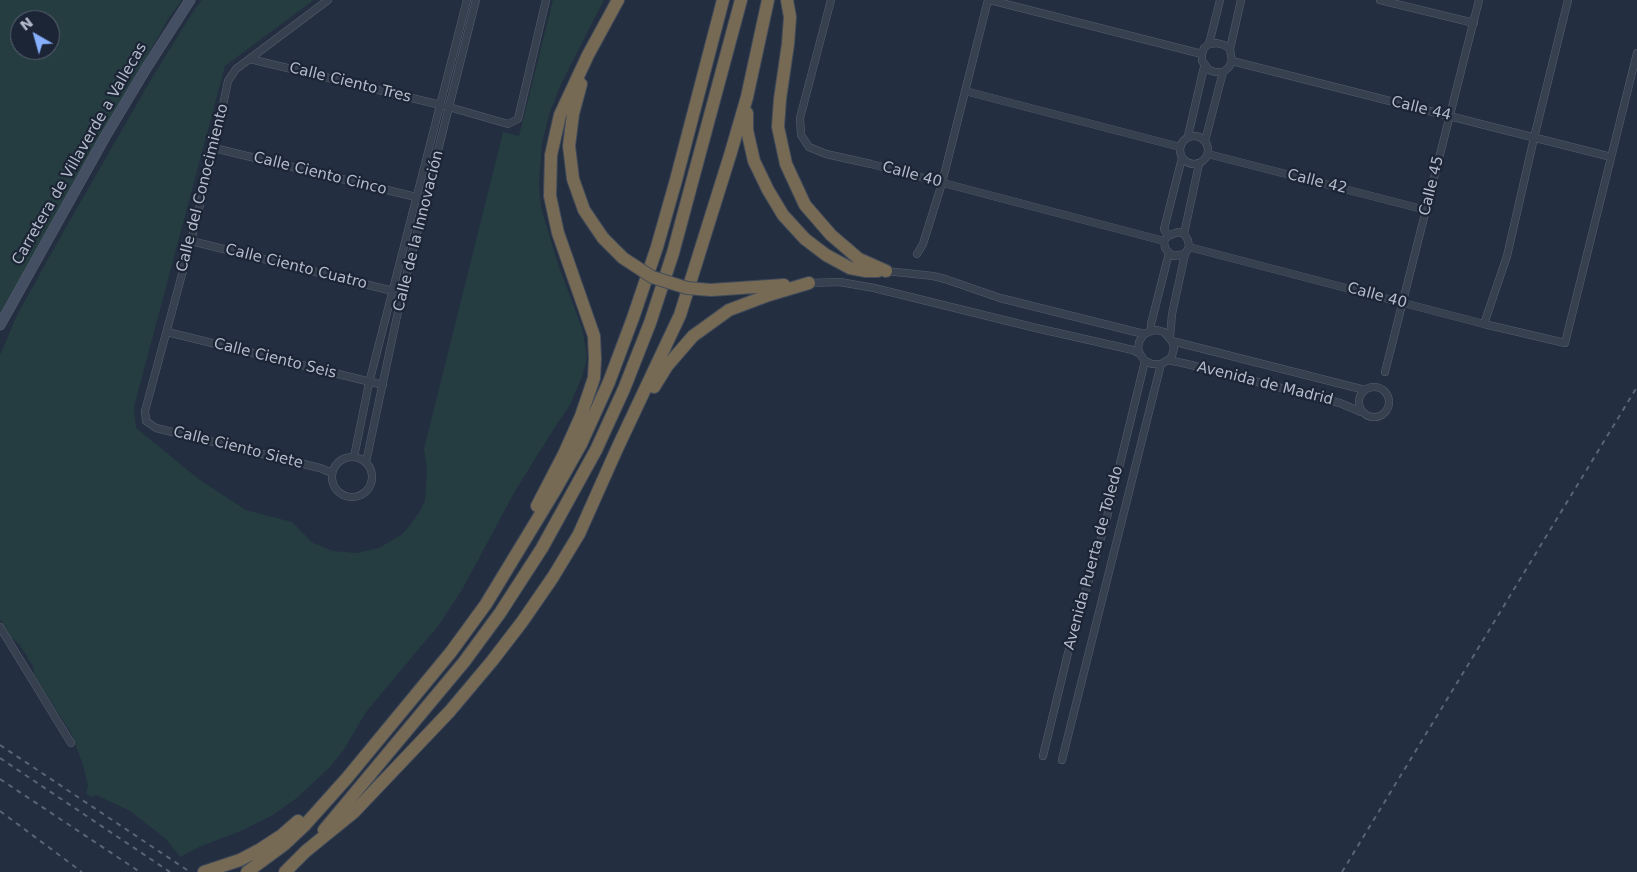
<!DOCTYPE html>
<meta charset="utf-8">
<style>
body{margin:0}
#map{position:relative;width:1637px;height:872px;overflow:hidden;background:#232e40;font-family:"DejaVu Sans",sans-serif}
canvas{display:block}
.north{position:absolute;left:10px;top:10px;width:50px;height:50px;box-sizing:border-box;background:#1c2535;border:1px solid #596171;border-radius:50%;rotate:322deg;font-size:14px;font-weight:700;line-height:20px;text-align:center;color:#b4bbca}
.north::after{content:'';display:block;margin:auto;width:18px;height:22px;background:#86affd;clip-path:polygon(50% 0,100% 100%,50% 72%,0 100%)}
</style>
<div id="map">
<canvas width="1637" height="872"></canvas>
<div class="north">N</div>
</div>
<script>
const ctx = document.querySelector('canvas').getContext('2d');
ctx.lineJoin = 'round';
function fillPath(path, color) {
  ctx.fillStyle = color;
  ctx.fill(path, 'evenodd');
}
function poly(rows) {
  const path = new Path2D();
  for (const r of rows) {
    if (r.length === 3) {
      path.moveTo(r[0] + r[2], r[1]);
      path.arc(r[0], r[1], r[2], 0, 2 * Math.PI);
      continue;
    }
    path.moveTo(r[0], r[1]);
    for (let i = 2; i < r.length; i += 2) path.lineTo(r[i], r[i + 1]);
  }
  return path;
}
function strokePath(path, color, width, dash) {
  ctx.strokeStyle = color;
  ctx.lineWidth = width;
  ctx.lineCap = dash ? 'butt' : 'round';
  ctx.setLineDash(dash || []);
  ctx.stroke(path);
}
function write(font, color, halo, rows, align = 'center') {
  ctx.font = font + ' "DejaVu Sans",sans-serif';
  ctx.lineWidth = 4.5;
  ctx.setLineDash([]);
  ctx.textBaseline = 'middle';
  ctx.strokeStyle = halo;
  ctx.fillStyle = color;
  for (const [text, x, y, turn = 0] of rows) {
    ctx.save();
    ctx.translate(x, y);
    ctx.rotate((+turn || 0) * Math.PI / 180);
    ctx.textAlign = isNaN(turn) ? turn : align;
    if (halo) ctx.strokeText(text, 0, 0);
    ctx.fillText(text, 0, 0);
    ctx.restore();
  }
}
const green = poly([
 [0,0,182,0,169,18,0,314],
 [20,20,50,20,50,50,20,50],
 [202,0,314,0,225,66,134,407,136,428,200,480,246,510,292,522,313,543,333,551,356,553,379,548,401,535,411,524,420,511,425,500,427,469,424,449,503,132,519,136,553,0,604,0,561,84,549,115,542,144,539,183,541,207,558,264,582,328,585,345,587,359,582,377,570,405,548,438,514,493,463,588,439,625,366,712,345,748,331,766,297,798,273,815,241,831,199,847,180,857,166,839,130,811,96,795,91,797,86,794,88,785,83,765,71,733,34,675,33,666,19,644,8,635,0,619,0,355,16,317,62,234,153,76,194,10]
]);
const minor = poly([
 [328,0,236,69,228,81,214,148,191,241,145,411,146,421,156,428,320,468,332,473],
 [831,0,800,118,801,135,809,147,826,154,871,164,1164,241],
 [990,0,1202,54],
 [1220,0,1209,44,1204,48,1202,54,1202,61,1209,70,1215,72,1223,72],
 [1380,0,1474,23],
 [1209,44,1217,43,1224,45,1230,49],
 [250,59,449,107,508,124,518,119,546,0],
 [1232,61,1611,157],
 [965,91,1180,147],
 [1188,136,1204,67],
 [1194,150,14],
 [1205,141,1223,72,1229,67,1232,61,1230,49,1241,0],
 [214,148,420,198],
 [1208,154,1426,210],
 [1184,234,1199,164],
 [1168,236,1164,229,1182,158],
 [191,241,397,292],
 [1189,247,1484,324,1565,343,1637,53],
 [917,254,923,244,942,183,988,0],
 [886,271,933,276,945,279,1000,298,1144,334],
 [809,283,840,282,874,288,1036,328,1133,350,1140,354,1145,361,1152,364,1161,364,1168,360,1172,356,1174,348,1172,341,1164,332,1157,330,1151,331,1144,334,1139,342,1138,349,1140,354],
 [1484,324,1507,256,1534,138,1568,0],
 [1151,331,1151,324,1169,253],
 [167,332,383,385],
 [1170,337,1172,314,1185,254,1189,247,1188,240,1184,234,1178,232,1168,236,1164,241,1165,248,1169,253,1174,256,1185,254],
 [1172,341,1365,390],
 [1168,360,1187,364,1340,403,1361,412],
 [1385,372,1479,0],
 [1374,402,15],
 [352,477,20],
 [354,457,369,383,467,0],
 [366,462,402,293,476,0],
 [0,627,71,743],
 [1043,756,1068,653,1107,517,1145,361],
 [1062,760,1161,364]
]);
const secondary = poly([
 [0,325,105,137,147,67,190,0]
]);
const motorway = poly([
 [787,0,790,17,788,44,780,99,778,127,786,164,805,205,831,235,859,259,886,271],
 [581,84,573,114,569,146,573,179,584,210,603,238],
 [747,113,747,130,754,161,768,190,783,215,805,239,826,255,850,268,866,271,878,271],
 [711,290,784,285],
 [654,387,667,366,693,336,729,310,769,295,809,283],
 [537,506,564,454,581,416,594,378,595,359,594,336,558,233,550,196,551,155,560,115,588,55,618,0],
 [324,830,464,662,500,613,542,548,596,450,624,389,650,323,673,253,741,0],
 [204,872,240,860,259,850,282,835,298,821],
 [247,872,285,844,304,826,347,778,451,652,486,604,554,492,581,444,609,382,633,318,657,247,676,180,723,0],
 [285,872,306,851,354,812,450,711,492,661,522,622,553,577,579,534,616,451,680,315,731,152,747,97,768,0]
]);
const rail = poly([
 [0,745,190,872],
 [0,758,170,872],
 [0,779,140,872],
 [0,811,82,872],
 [1342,872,1637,387]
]);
const motorwayBridge = poly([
 [603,238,623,258,652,277,687,288,711,290]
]);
const streetNames = [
 ["Calle Ciento Tres",350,83,14],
 ["Calle 44",1421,109,14],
 ["Carretera de Villaverde a Vallecas",80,154,-60],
 ["Calle Ciento Cinco",320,174,14],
 ["Calle 40",912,175,15],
 ["Calle 42",1317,182,14],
 ["Calle 45",1432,186,-76],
 ["Calle del Conocimiento",203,188,-76],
 ["Calle de la Innovación",419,231,-76],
 ["Calle Ciento Cuatro",296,267,14],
 ["Calle 40",1377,296,15],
 ["Calle Ciento Seis",275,359,14],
 ["Avenida de Madrid",1265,384,14],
 ["Calle Ciento Siete",238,448,14],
 ["Avenida Puerta de Toledo",1094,558,-75]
];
fillPath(green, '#253c41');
strokePath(minor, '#555e6d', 8);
strokePath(secondary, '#555e6d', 11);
strokePath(motorway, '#424b5a', 14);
strokePath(minor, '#37404f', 7);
strokePath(secondary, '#454f63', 10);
strokePath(motorway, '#766a54', 12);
strokePath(rail, '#596477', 2, [5, 5]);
strokePath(motorwayBridge, '#424b5a', 14, []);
strokePath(motorwayBridge, '#766a54', 12);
write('15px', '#b4bbca', '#1c2535', streetNames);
</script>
